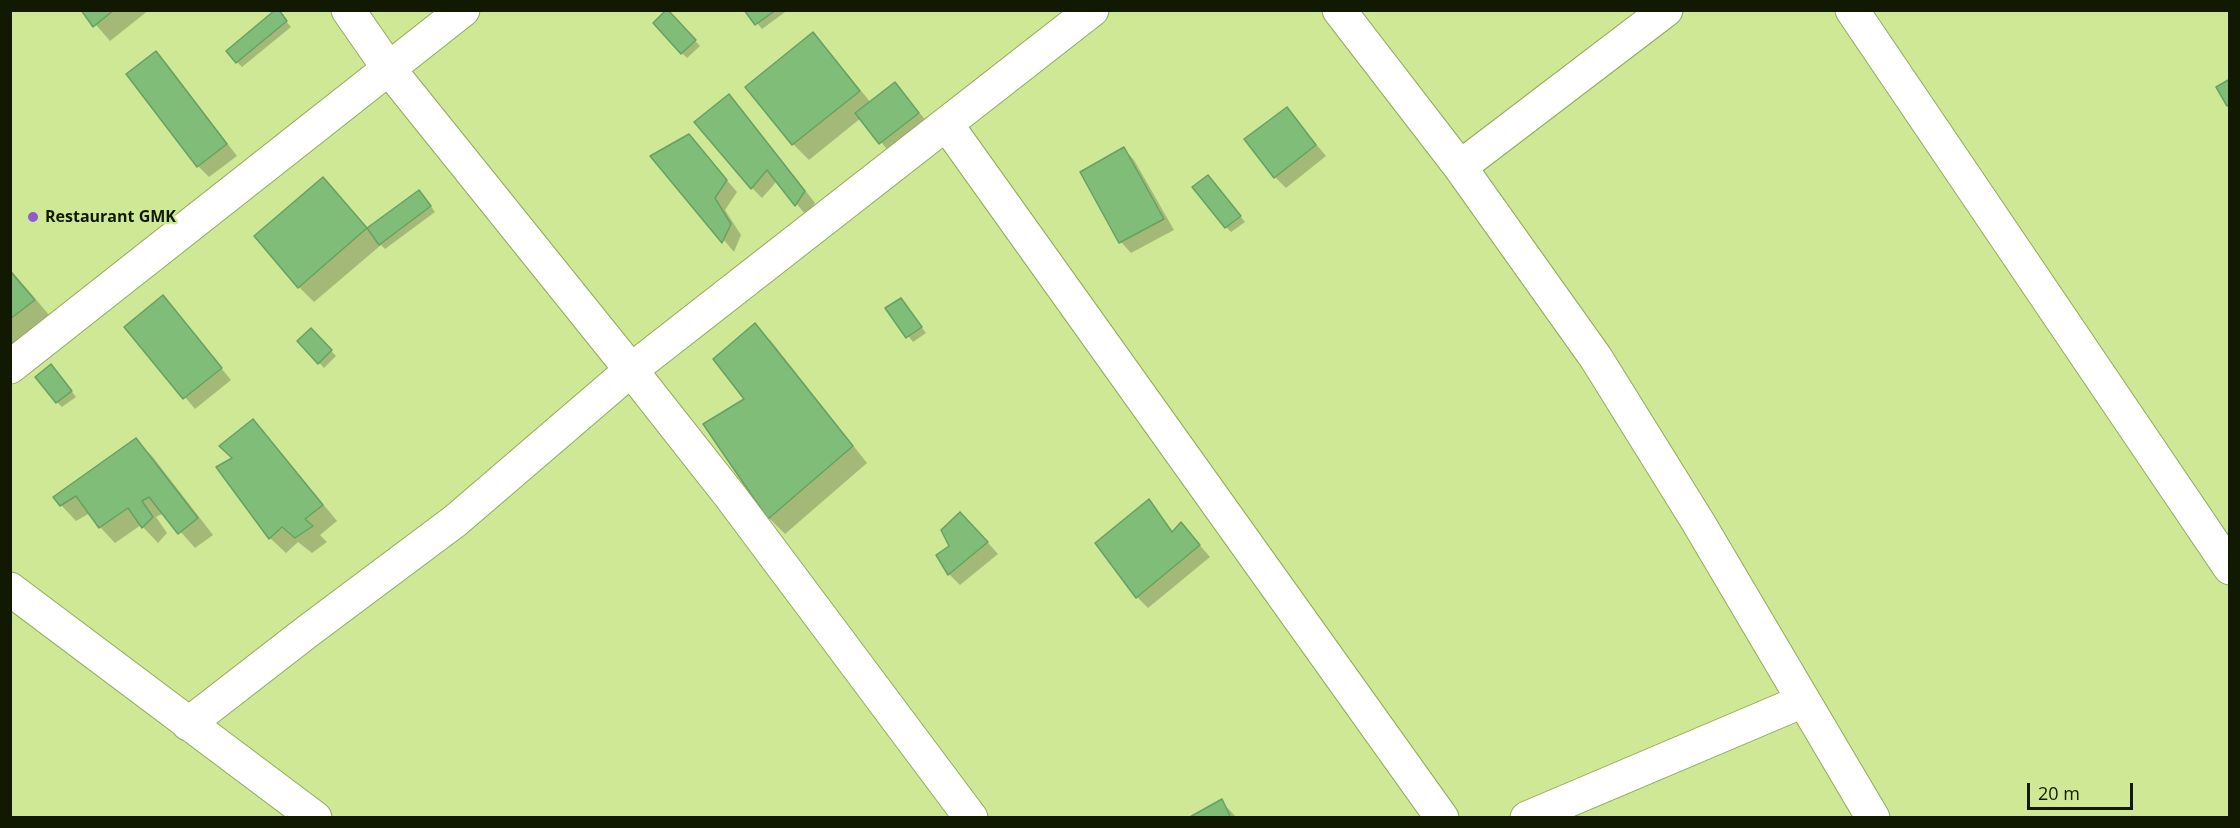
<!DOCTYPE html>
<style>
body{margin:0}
#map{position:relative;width:2240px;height:828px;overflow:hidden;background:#cee896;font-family:"Open Sans",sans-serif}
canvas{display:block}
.frame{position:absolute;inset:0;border:12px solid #111900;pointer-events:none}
.scale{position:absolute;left:2027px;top:783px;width:106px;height:27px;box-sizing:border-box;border:3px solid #111900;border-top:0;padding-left:8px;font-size:18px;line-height:21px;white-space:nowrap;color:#111900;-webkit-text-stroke:4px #cee896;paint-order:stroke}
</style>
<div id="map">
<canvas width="2240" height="828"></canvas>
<div class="frame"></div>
<div class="scale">20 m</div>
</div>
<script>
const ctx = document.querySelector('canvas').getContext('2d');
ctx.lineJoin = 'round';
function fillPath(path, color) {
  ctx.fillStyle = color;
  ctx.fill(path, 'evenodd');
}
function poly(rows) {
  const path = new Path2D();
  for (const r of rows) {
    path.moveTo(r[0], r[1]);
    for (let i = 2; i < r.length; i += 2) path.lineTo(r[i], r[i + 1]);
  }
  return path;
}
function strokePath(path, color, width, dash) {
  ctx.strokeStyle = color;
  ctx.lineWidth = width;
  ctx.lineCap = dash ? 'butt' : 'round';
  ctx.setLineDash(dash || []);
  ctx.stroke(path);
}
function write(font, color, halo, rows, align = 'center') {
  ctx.font = font + ' "Open Sans",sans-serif';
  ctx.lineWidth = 4.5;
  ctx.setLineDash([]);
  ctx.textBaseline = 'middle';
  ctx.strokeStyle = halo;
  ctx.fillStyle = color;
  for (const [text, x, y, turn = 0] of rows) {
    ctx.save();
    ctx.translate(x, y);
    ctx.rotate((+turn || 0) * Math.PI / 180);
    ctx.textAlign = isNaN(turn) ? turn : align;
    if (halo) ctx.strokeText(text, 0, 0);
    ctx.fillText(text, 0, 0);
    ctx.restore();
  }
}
const shadow = poly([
 [83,10,149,10,110,41],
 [746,10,788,10,762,29],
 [667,11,700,46,687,58,682,53],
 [282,16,291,27,242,67,237,62],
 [813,34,828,50,871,103,895,84,929,124,891,154,861,118,809,160,793,144,747,87],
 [156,53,167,64,237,156,209,177,198,166],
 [729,96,740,107,815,203,806,215,777,181,762,198,752,188],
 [1287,109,1326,156,1286,188,1275,177],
 [689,136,737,192,725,210,741,235,734,252,652,156],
 [1124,149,1134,160,1174,230,1131,253,1121,242,1082,172],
 [323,179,368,229,424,197,435,212,385,249,381,245,314,302,299,287],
 [1213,182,1245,222,1231,232,1226,227],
 [10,269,50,316,10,347],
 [163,297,231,380,195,409,126,327],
 [901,299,926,333,913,342,887,309],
 [755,325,771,341,867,463,785,534,769,518,706,424,746,399],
 [311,330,336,356,324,368,299,341],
 [56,371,76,397,62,407,57,402],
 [253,421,268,437,337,521,320,535,327,542,312,553,298,542,286,553,270,538,219,467,234,458],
 [136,440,152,456,213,535,195,548,164,513,156,517,167,533,158,543,141,525,115,543,100,527,90,513,76,521,61,505],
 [1148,501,1173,532,1191,535,1210,557,1148,608,1137,597],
 [971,524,998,554,960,585,949,574,938,555,951,547],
 [1221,801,1237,818,1191,818]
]);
const building = poly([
 [81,10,114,10,93,27,81,10],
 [275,10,279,10,287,21,236,63,226,51,275,10],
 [666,10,668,10,696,40,681,54,653,23,666,10],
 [744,10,776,10,755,25,744,10],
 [813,32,860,91,792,145,745,87,813,32],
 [156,51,227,144,197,167,126,74,156,51],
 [2230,79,2230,104,2227,106,2216,87,2230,79],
 [895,82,919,113,879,144,855,113,895,82],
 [729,94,805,191,795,206,767,170,751,189,694,122,729,94],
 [1287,107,1316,145,1274,178,1244,139,1287,107],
 [689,134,727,180,715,198,731,224,722,243,650,156,689,134],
 [1124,147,1164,219,1119,243,1080,172,1124,147],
 [1208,175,1241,216,1225,228,1192,187,1208,175],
 [323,177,367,228,298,288,254,236,323,177],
 [419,190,431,206,379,245,367,228,419,190],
 [10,271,35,300,10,319,10,271],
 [163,295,222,368,183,399,124,327,163,295],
 [901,298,922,327,906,338,885,308,901,298],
 [755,323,853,446,768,519,703,424,744,399,713,359,755,323],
 [311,328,332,350,318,364,297,341,311,328],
 [51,364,72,391,56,403,35,377,51,364],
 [253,419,323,505,305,519,313,526,295,538,282,527,269,539,216,467,232,458,219,446,253,419],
 [136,438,198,518,178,534,149,497,142,501,153,517,142,528,128,508,99,528,76,496,60,506,53,497,136,438],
 [1149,499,1172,532,1181,522,1200,545,1136,598,1095,543,1149,499],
 [960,512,988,542,948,575,936,555,949,546,941,530,960,512],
 [1222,799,1231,818,1188,818,1222,799]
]);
const minor = poly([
 [348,10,389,69,631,370,731,497,971,818],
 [1339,10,1460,167,1596,358,1698,522,1873,818],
 [1852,10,2230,568],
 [947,125,1442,818],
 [1460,167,1666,10],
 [10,367,463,10],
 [10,589,315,818],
 [188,724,308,631,455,521,631,370,1092,10],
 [1527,818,1803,701]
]);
const markers = [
 [33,217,6,"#9159d1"]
];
const poiNames = [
 ["Restaurant GMK",45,217]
];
fillPath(shadow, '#0003');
fillPath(building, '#7fbd79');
strokePath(building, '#67a162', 1.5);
strokePath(minor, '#93aa5a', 35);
strokePath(minor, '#fff', 33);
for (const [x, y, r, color] of markers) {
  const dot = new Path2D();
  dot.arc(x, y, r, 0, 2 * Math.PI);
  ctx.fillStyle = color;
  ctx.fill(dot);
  strokePath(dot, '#cee896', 2);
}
write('bold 16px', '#111900', '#cee896', poiNames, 'left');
</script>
